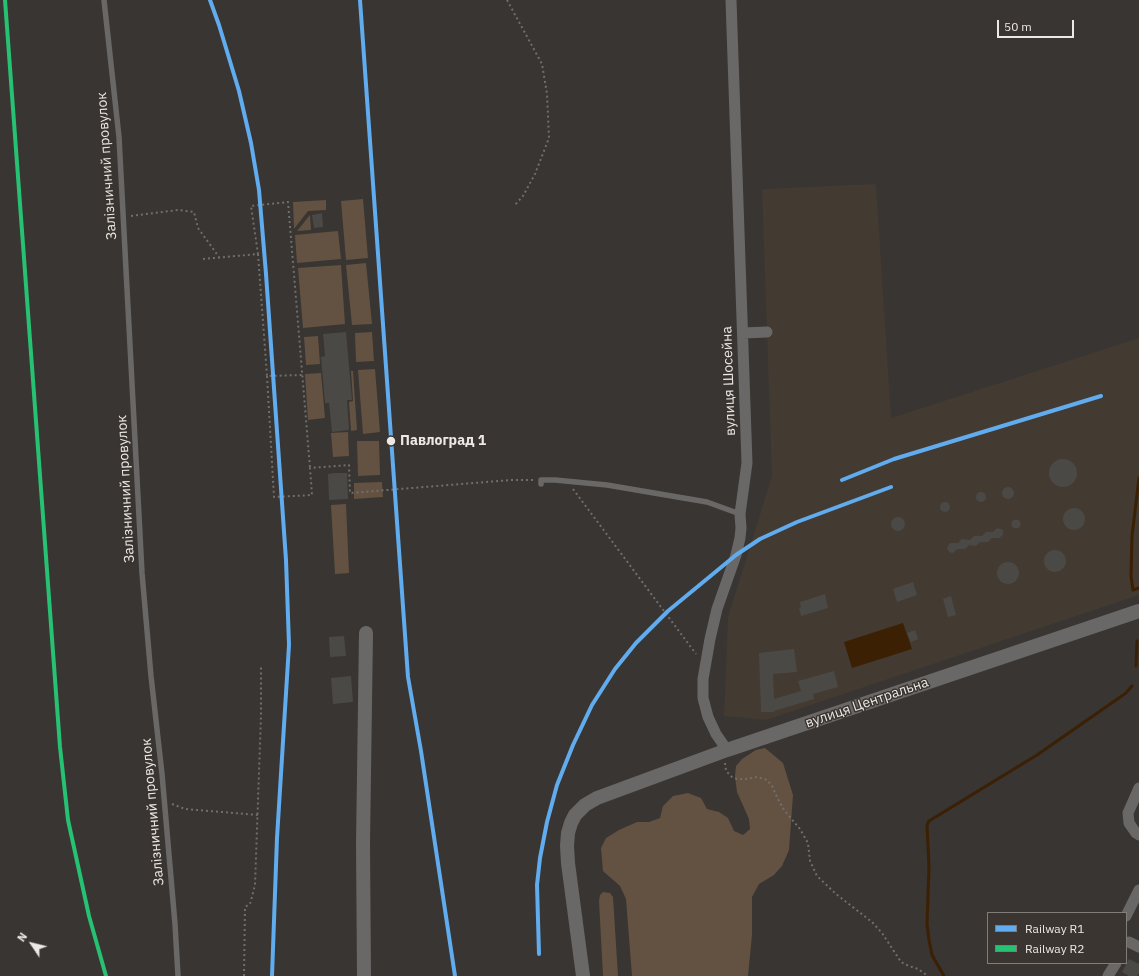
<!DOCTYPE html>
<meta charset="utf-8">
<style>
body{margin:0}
#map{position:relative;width:1139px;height:976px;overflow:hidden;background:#383532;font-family:"IBM Plex Sans",sans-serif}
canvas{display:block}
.legend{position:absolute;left:987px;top:912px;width:140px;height:52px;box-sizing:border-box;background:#3a3530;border:1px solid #817d78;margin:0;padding:5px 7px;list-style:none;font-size:12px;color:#ebe8e5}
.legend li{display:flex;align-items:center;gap:8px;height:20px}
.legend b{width:20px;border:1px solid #817d78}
.north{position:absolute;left:12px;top:924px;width:40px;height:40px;-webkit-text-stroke:3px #3a3530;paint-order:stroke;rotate:305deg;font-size:11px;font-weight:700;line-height:16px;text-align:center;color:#ebe8e5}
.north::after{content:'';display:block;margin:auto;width:14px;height:18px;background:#ebe8e5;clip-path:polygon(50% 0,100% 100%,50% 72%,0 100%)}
.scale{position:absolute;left:997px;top:20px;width:77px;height:18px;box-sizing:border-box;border:2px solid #ebe8e5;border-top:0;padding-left:5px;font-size:12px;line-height:14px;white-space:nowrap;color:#ebe8e5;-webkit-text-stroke:3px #3a3530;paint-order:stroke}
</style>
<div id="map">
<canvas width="1139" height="976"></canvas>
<ul class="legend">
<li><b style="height:5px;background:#60acee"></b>Railway R1</li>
<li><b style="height:5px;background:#26c172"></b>Railway R2</li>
</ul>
<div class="north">N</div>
<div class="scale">50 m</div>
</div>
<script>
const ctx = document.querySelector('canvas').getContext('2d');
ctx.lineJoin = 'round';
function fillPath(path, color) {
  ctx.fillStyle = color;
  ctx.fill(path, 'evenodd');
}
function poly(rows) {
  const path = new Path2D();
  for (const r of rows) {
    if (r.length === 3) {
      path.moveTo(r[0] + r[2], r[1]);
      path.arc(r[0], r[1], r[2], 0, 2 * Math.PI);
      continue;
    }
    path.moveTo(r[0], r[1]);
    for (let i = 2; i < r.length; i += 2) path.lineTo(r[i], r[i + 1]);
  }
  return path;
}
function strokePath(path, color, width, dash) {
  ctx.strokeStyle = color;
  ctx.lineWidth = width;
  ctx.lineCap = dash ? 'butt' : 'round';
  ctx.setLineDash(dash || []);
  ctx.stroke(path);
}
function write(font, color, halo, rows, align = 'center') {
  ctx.font = font + ' "IBM Plex Sans",sans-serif';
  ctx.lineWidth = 3;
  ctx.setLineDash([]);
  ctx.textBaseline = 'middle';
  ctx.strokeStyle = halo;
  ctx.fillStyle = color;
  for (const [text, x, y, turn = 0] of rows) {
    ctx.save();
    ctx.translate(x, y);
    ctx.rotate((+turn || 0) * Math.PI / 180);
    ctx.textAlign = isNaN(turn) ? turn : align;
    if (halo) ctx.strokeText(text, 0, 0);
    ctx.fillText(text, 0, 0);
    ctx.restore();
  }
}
const built = poly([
 [876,184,891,418,1139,338,1139,595,766,720,724,716,728,617,772,476,762,189]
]);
const green = poly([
 [363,199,368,258,346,260,341,201],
 [326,200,326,210,308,211,294,229,293,202],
 [310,215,311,230,297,231],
 [338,231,341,259,297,263,295,235],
 [366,263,372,324,352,325,346,265],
 [341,265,345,324,303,328,298,268],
 [372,332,374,361,356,362,355,333],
 [318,336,320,364,306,365,304,337],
 [375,369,380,432,363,434,358,370],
 [351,371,353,371,357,430,351,431,349,402,353,401],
 [321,373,325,418,308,420,305,374],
 [348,432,349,456,333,457,331,433],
 [357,441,379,441,380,475,358,476],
 [382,482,383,497,354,499,354,483],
 [346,504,349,573,335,574,331,505],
 [765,748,783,763,793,795,789,850,782,866,774,875,759,884,752,897,752,935,748,976,632,976,626,899,620,886,603,871,601,848,606,838,619,830,637,822,649,822,660,818,663,806,673,796,688,793,701,798,707,809,719,812,728,818,734,831,743,835,750,829,749,819,737,792,735,776,736,766,742,759,756,750],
 [603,892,610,893,613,897,618,976,603,976,599,901,600,895]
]);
const water = poly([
 [903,623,912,649,852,668,844,642]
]);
const stream = poly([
 [1139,478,1132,536,1131,576,1133,590,1139,588],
 [1136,666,1137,641],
 [944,976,932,955,929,940,927,924,929,867,927,825,929,821,1037,755,1126,693,1132,686]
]);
const building = poly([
 [322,213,323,227,314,228,312,215],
 [346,332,352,400,347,400,349,430,332,432,329,403,325,403,321,357,325,356,323,334],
 [1063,473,14],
 [334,473,347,473,348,499,329,500,328,474],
 [1008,493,6],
 [981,497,5],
 [945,507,5],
 [1074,519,11],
 [898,524,7],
 [1016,524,4.5],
 [997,528,1003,530,1003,535,999,538,992,538,988,542,980,542,976,546,969,545,965,549,957,549,953,553,951,553,947,549,949,544,951,543,958,543,962,539,970,540,974,536,982,536,986,532,993,532],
 [1055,561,11],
 [1008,573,11],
 [913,582,917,595,897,602,893,589],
 [825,594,828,608,801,616,799,608,801,607,800,602],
 [951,596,956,615,948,617,943,599],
 [915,630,918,639,911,642,907,633],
 [344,636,346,656,330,657,329,637],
 [794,649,797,672,773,674,774,699,801,691,798,681,834,671,838,687,813,694,814,699,774,711,774,712,761,712,759,653],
 [351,676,353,702,333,704,331,678],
 [1129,959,1139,964,1139,973,1137,976,1129,976,1122,972]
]);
const path = poly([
 [507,0,542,64,547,94,549,138,535,174,523,196,514,206],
 [131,216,178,210,194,212,198,228,219,257],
 [258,254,267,376,302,375],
 [203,259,258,254,251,206,288,202,310,468],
 [267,376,274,497,312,495,310,468,349,465,350,493,511,480,534,480],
 [573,489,696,654],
 [725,763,726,771,732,777,737,779,746,779,757,777,767,780,772,786,777,797,784,810,800,829,808,843,810,861,817,876,836,894,872,922,882,933,901,962,909,966,918,969,928,976],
 [172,804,185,809,258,815],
 [244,976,245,907,250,904,255,885,261,716,261,667]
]);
const service = poly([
 [104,0,119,137,142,573,151,676,162,774,175,924,178,976],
 [541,484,541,480,555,480,607,485,707,502,740,514]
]);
const minor = poly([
 [743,333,767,332],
 [727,750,716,734,708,717,703,698,703,679,710,639,717,609,736,555,740,538,741,528,740,514,747,463,731,0],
 [1139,788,1128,813,1129,823,1136,833,1139,835],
 [1126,916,1139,890],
 [1129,942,1139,947],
 [1108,976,1116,963]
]);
const tertiary = poly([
 [364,976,363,844,366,633],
 [583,976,568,863,567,846,568,833,571,823,575,815,585,805,597,798,727,750,1139,611]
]);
const rail1 = poly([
 [210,0,219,25,239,91,251,143,259,190,266,274,286,560,289,645,277,838,272,976],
 [360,0,408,677,421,751,455,976],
 [842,480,894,459,1101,396],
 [539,954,537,885,540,858,547,822,557,785,573,745,592,705,615,669,636,643,668,611,736,555,760,539,797,522,891,487]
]);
const rail2 = poly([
 [5,0,60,747,68,820,89,916,106,976]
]);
const markers = [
 [391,441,5,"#ebe8e5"]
];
const streetNames = [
 ["Залізничний провулок",107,166,-94],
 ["вулиця Шосейна",729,381,-92],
 ["Залізничний провулок",126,489,-93],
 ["вулиця Центральна",867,703,-19],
 ["Залізничний провулок",153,812,-95]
];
const stopNames = [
 ["Павлоград 1",400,441]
];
fillPath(built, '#433a32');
fillPath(green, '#635242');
fillPath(water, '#3b2004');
strokePath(stream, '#3b2004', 3);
fillPath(building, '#4b4946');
strokePath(path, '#716f6d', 2, [2, 3]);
strokePath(service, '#6a6867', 5.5);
strokePath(minor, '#6a6867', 11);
strokePath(tertiary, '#6a6867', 14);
strokePath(rail1, '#60acee', 4);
strokePath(rail2, '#26c172', 4);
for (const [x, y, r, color] of markers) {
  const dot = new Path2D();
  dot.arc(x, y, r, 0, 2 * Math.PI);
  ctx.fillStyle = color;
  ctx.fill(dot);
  strokePath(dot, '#3a3530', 1.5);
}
write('14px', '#ebe8e5', '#3a3530', streetNames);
write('bold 14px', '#ebe8e5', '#3a3530', stopNames, 'left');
</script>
